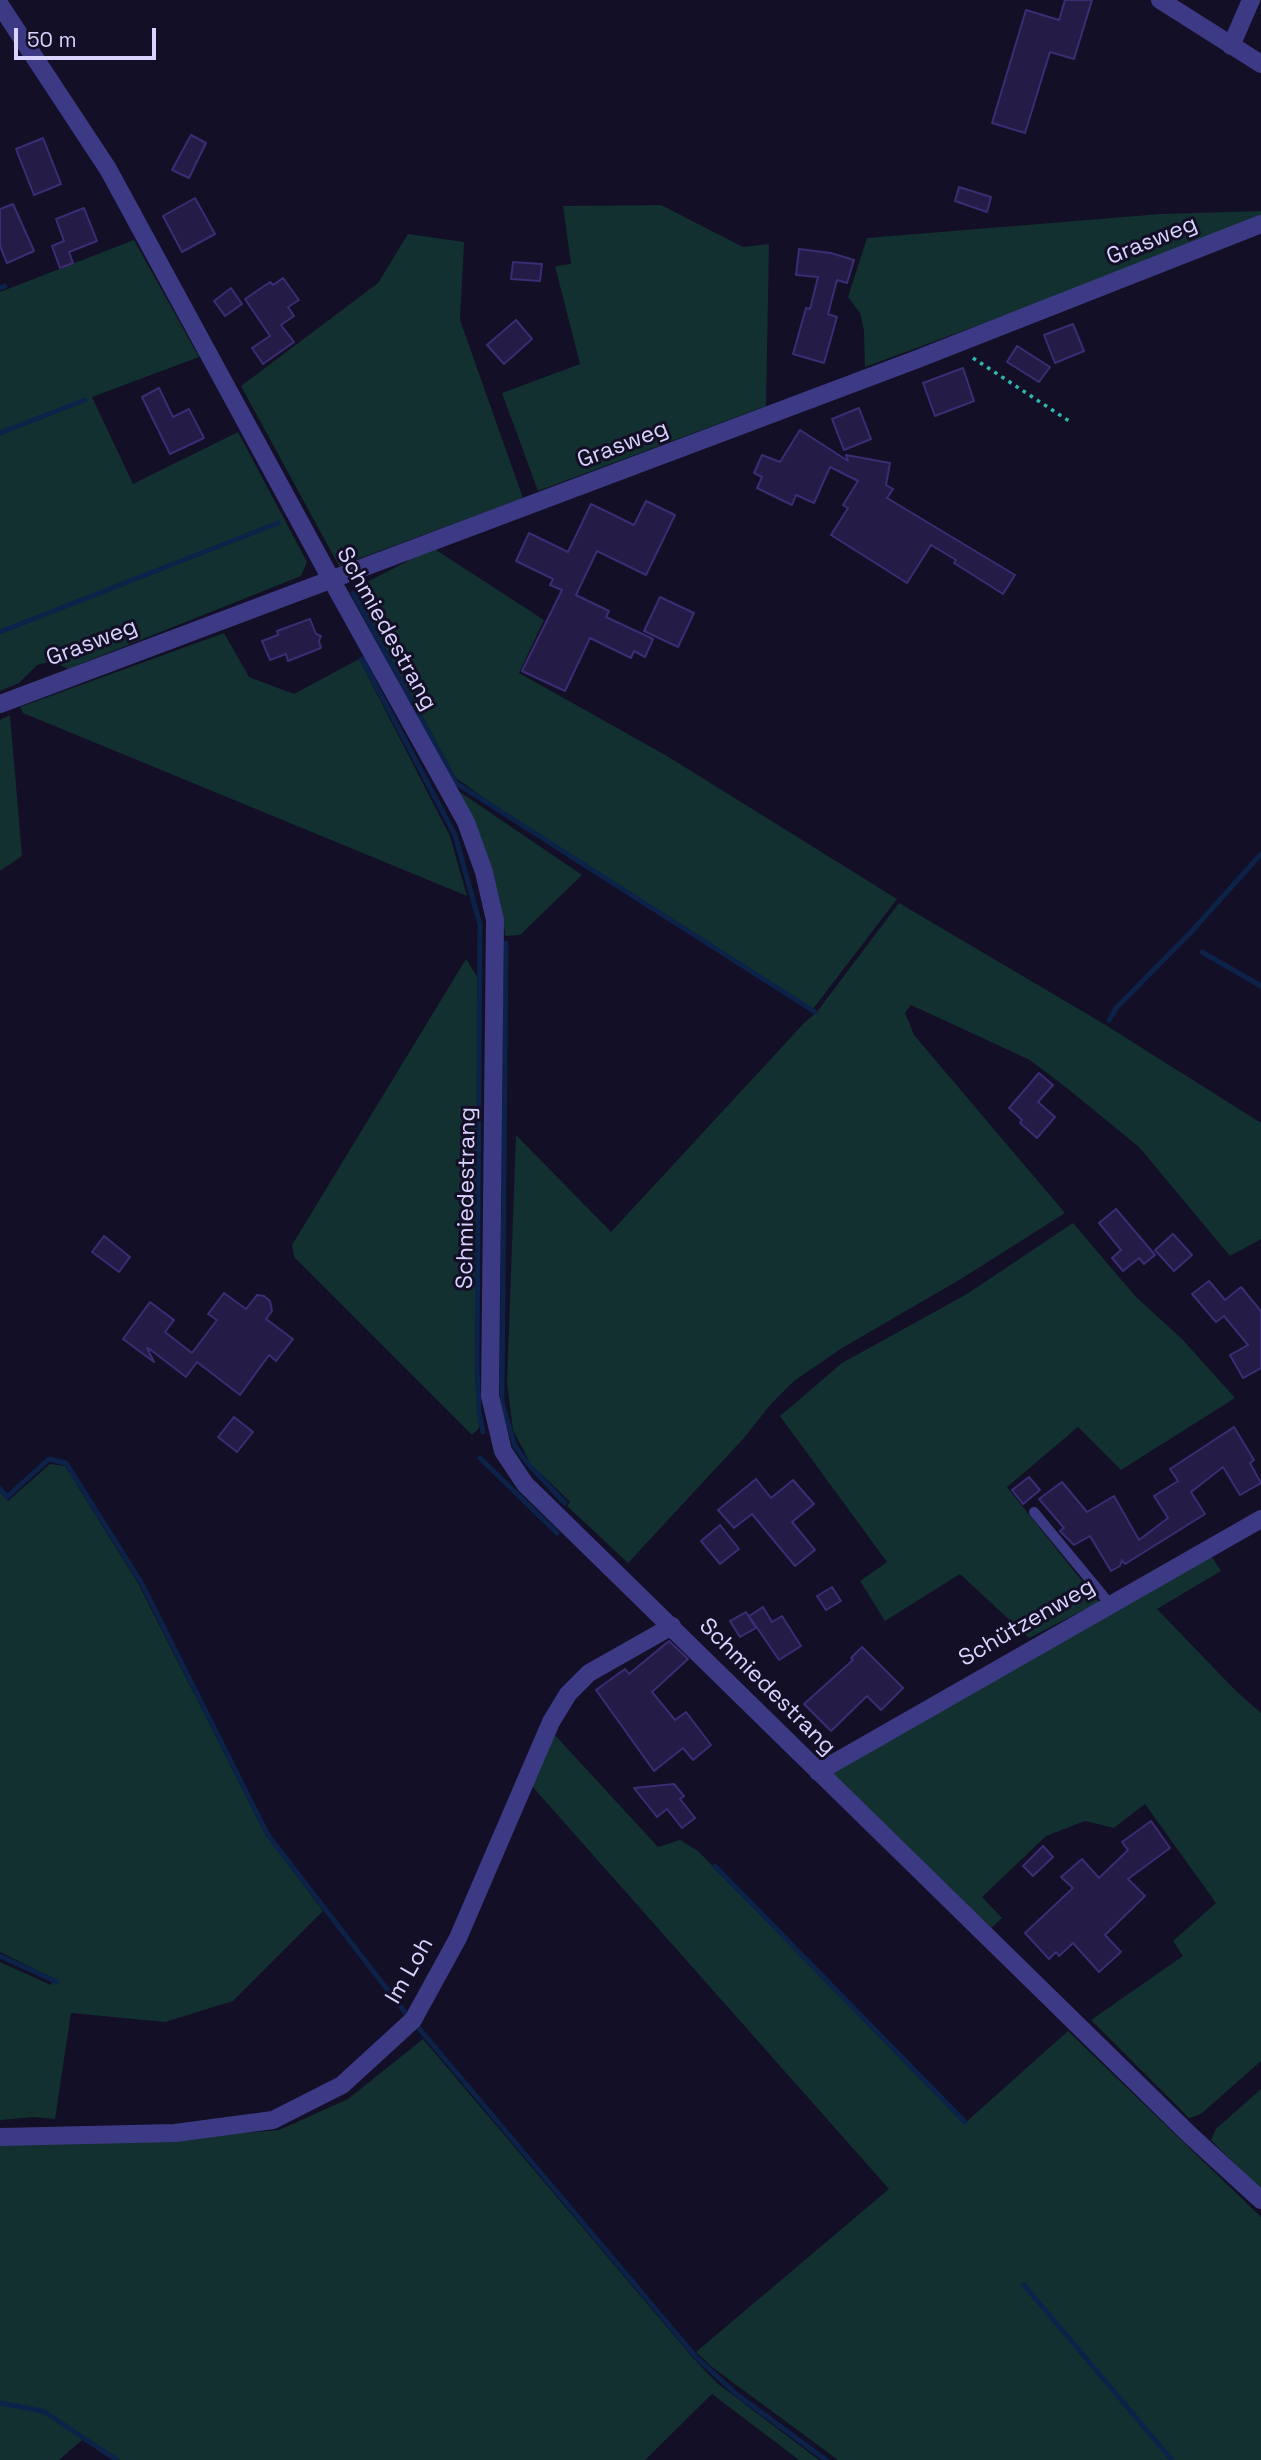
<!DOCTYPE html>
<meta charset="utf-8">
<style>
body{margin:0}
#map{position:relative;width:1261px;height:2460px;overflow:hidden;background:#130f26;font-family:"Space Grotesk",sans-serif}
canvas{display:block}
.scale{position:absolute;left:14px;top:28px;width:142px;height:32px;box-sizing:border-box;border:4px solid #d9d4ff;border-top:0;padding-left:9px;font-size:21px;line-height:24px;white-space:nowrap;color:#d9d4ff;-webkit-text-stroke:5px #130f26;paint-order:stroke}
</style>
<div id="map">
<canvas width="1261" height="2460"></canvas>
<div class="scale">50 m</div>
</div>
<script>
const ctx = document.querySelector('canvas').getContext('2d');
ctx.lineJoin = 'round';
function fillPath(path, color) {
  ctx.fillStyle = color;
  ctx.fill(path, 'evenodd');
}
function poly(rows) {
  const path = new Path2D();
  for (const r of rows) {
    path.moveTo(r[0], r[1]);
    for (let i = 2; i < r.length; i += 2) path.lineTo(r[i], r[i + 1]);
  }
  return path;
}
function strokePath(path, color, width, dash) {
  ctx.strokeStyle = color;
  ctx.lineWidth = width;
  ctx.lineCap = dash ? 'butt' : 'round';
  ctx.setLineDash(dash || []);
  ctx.stroke(path);
}
function write(font, color, halo, rows, align = 'center') {
  ctx.font = font + ' "Space Grotesk",sans-serif';
  ctx.lineWidth = 6;
  ctx.setLineDash([]);
  ctx.textBaseline = 'middle';
  ctx.strokeStyle = halo;
  ctx.fillStyle = color;
  for (const [text, x, y, turn = 0] of rows) {
    ctx.save();
    ctx.translate(x, y);
    ctx.rotate((+turn || 0) * Math.PI / 180);
    ctx.textAlign = isNaN(turn) ? turn : align;
    if (halo) ctx.strokeText(text, 0, 0);
    ctx.fillText(text, 0, 0);
    ctx.restore();
  }
}
const green = poly([
 [661,205,743,247,769,244,766,406,538,491,502,393,580,364,555,266,571,264,563,206],
 [1261,211,1261,218,1236,230,865,367,864,331,860,313,848,297,867,238,1161,214],
 [408,234,464,242,460,320,523,498,339,566,241,386,378,283],
 [134,240,199,357,92,397,133,484,238,432,307,562,301,576,68,669,53,661,37,665,19,683,0,691,0,292],
 [433,548,544,620,519,673,667,756,897,899,813,1009,488,801,456,778,355,592,365,583],
 [224,633,249,677,294,694,359,659,450,836,467,896,23,713,20,707],
 [10,715,22,856,0,871,0,720],
 [454,788,582,875,520,935,505,936,503,916,493,871,472,819],
 [899,903,1104,1024,1261,1123,1261,1239,1230,1256,1139,1147,1068,1089,1030,1060,911,1005,905,1013,914,1035,1065,1213,961,1279,842,1348,794,1381,771,1404,744,1438,628,1563,567,1506,570,1502,530,1463,513,1430,507,1383,516,1135,611,1232,805,1022,816,1013],
 [466,959,478,978,475,1365,479,1428,472,1435,294,1257,292,1245],
 [1073,1223,1136,1297,1183,1340,1235,1398,1121,1470,1078,1427,1007,1487,1099,1602,1029,1638,960,1574,885,1621,860,1581,887,1562,780,1416,842,1363,967,1294],
 [50,1464,65,1466,138,1583,265,1834,323,1911,233,2001,165,2022,71,2013,55,2119,34,2117,0,2120,0,1962,51,1985,53,1978,0,1952,0,1491,8,1501],
 [1211,1556,1221,1571,1157,1609,1236,1691,1261,1713,1261,2061,1201,2114,1189,2118,1091,2020,1183,1956,1173,1941,1216,1903,1145,1804,1114,1828,1085,1821,1046,1836,982,1897,1002,1918,988,1931,829,1773],
 [554,1734,658,1847,680,1840,698,1851,965,2123,1068,2031,1261,2217,1261,2460,838,2460,712,2367,696,2352,889,2189,531,1785],
 [423,2039,694,2359,717,2383,819,2460,799,2460,712,2394,645,2460,113,2460,82,2440,59,2460,0,2460,0,2145,175,2139,279,2130,348,2099],
 [1261,2089,1261,2190,1211,2140,1216,2129]
]);
const stream = poly([
 [0,288,5,286],
 [0,433,85,400],
 [353,593,456,783,815,1012],
 [0,632,278,523],
 [362,659,455,835,480,925,477,1366,479,1411,483,1432],
 [506,943,502,1403,515,1446,528,1464,565,1503],
 [1202,952,1261,986],
 [1109,1020,1117,1007,1191,932,1261,854],
 [480,1458,557,1533],
 [0,1489,7,1497,49,1459,66,1463,141,1582,268,1835,407,2015],
 [715,1866,965,2122],
 [0,1956,57,1982],
 [417,2026,696,2357,735,2393,826,2460],
 [1024,2285,1172,2460],
 [0,2403,43,2411,117,2460]
]);
const building = poly([
 [1065,0,1092,0,1074,59,1050,52,1025,133,992,123,1026,10,1059,20,1065,0],
 [191,135,206,143,189,178,172,170,191,135],
 [43,138,61,184,34,195,16,149,43,138],
 [959,187,991,197,987,212,955,201,959,187],
 [195,198,215,234,182,252,163,216,195,198],
 [13,204,34,251,7,263,0,246,0,209,13,204],
 [84,208,97,241,69,252,73,263,60,268,52,246,64,241,56,219,84,208],
 [799,249,831,253,854,260,847,283,837,280,828,314,837,317,824,363,793,354,806,308,810,309,818,277,796,275,799,249],
 [513,262,542,264,540,281,511,279,513,262],
 [283,278,299,300,288,307,294,316,281,325,294,342,263,364,252,348,270,336,245,299,270,282,273,285,283,278],
 [231,288,242,304,225,316,214,301,231,288],
 [516,320,532,339,504,364,487,345,516,320],
 [1073,324,1084,351,1055,363,1044,335,1073,324],
 [1017,346,1050,367,1039,382,1007,362,1017,346],
 [963,368,974,401,935,416,923,383,963,368],
 [159,388,173,417,189,409,204,438,170,454,142,397,159,388],
 [859,408,871,439,844,450,832,419,859,408],
 [800,430,848,461,846,455,890,463,886,485,893,489,887,498,1015,575,1003,594,954,563,956,560,931,545,907,583,831,535,848,508,843,505,858,481,830,467,814,503,796,495,792,505,757,488,762,477,754,473,762,455,780,462,800,430],
 [646,501,675,515,646,575,597,551,576,595,609,611,606,617,653,639,645,657,634,651,631,658,590,638,565,691,522,671,562,590,550,585,553,579,516,561,529,533,568,552,591,504,634,525,646,501],
 [660,597,694,613,678,647,644,631,660,597],
 [310,619,316,634,321,636,319,641,321,648,288,661,286,654,270,660,262,641,278,635,277,631,310,619],
 [1039,1073,1053,1085,1038,1102,1055,1117,1037,1138,1020,1123,1022,1120,1009,1108,1039,1073],
 [1116,1209,1155,1255,1144,1264,1139,1258,1123,1271,1112,1258,1121,1250,1099,1223,1116,1209],
 [1173,1234,1192,1255,1174,1271,1155,1250,1173,1234],
 [104,1236,130,1257,119,1272,92,1252,104,1236],
 [1209,1281,1225,1300,1241,1287,1261,1311,1261,1368,1243,1378,1230,1355,1248,1345,1224,1316,1216,1322,1192,1294,1209,1281],
 [224,1293,246,1309,257,1295,264,1296,270,1301,272,1311,266,1319,293,1339,276,1361,269,1355,240,1395,197,1362,186,1377,151,1350,147,1348,154,1362,123,1339,150,1302,174,1320,165,1332,192,1353,217,1320,208,1314,224,1293],
 [234,1417,253,1432,237,1452,218,1437,234,1417],
 [1234,1427,1254,1460,1250,1463,1261,1483,1240,1495,1223,1467,1191,1492,1205,1514,1125,1564,1122,1560,1120,1566,1111,1571,1090,1536,1074,1545,1060,1531,1064,1528,1039,1499,1062,1482,1087,1512,1114,1496,1139,1540,1168,1518,1154,1496,1178,1481,1170,1469,1234,1427],
 [1029,1477,1040,1490,1023,1504,1012,1490,1029,1477],
 [756,1479,771,1498,793,1480,814,1504,792,1522,815,1550,795,1566,752,1514,734,1528,718,1510,756,1479],
 [720,1525,739,1549,720,1564,701,1541,720,1525],
 [832,1587,841,1601,826,1610,817,1596,832,1587],
 [763,1607,772,1622,782,1616,801,1646,779,1660,749,1616,763,1607],
 [746,1612,756,1628,740,1637,730,1621,746,1612],
 [669,1641,688,1659,652,1692,675,1720,686,1712,711,1745,693,1760,683,1748,654,1771,596,1690,625,1669,629,1674,669,1641],
 [862,1647,903,1688,881,1710,867,1696,831,1731,804,1704,853,1660,851,1658,862,1647],
 [674,1784,684,1796,680,1799,695,1818,682,1828,667,1809,657,1817,634,1788,674,1784],
 [1151,1821,1170,1848,1128,1879,1145,1896,1105,1935,1121,1952,1099,1972,1073,1943,1059,1956,1056,1952,1049,1959,1025,1933,1073,1888,1061,1877,1082,1859,1099,1878,1128,1850,1122,1842,1151,1821],
 [1043,1846,1053,1857,1033,1876,1023,1866,1043,1846]
]);
const path = poly([
 [973,358,1069,421]
]);
const service = poly([
 [1034,1512,1110,1604]
]);
const minor = poly([
 [1160,0,1261,64],
 [0,5,108,169,331,579,466,822,484,872,495,920,490,1396,503,1451,525,1484,1191,2136,1261,2200],
 [1231,46,1251,0],
 [0,704,915,360,1261,224],
 [818,1772,1261,1519],
 [0,2137,175,2133,273,2120,342,2085,413,2020,458,1938,551,1722,568,1694,589,1673,672,1626]
]);
const streetNames = [
 ["Grasweg",1152,241,-22],
 ["Grasweg",623,445,-21],
 ["Schmiedestrang",386,629,61],
 ["Grasweg",92,643,-21],
 ["Schmiedestrang",467,1198,-89],
 ["Schützenweg",1027,1623,-30],
 ["Schmiedestrang",767,1687,45],
 ["Im Loh",410,1971,-60]
];
fillPath(green, '#12302f');
strokePath(stream, '#0c2248', 5);
fillPath(building, '#241b47');
strokePath(building, '#3b2d73', 2);
strokePath(path, '#2fb8b0', 3.5, [3.5, 5]);
strokePath(service, '#3d3a85', 10);
strokePath(minor, '#3d3a85', 18);
write('23px', '#d9d4ff', '#130f26', streetNames);
</script>
